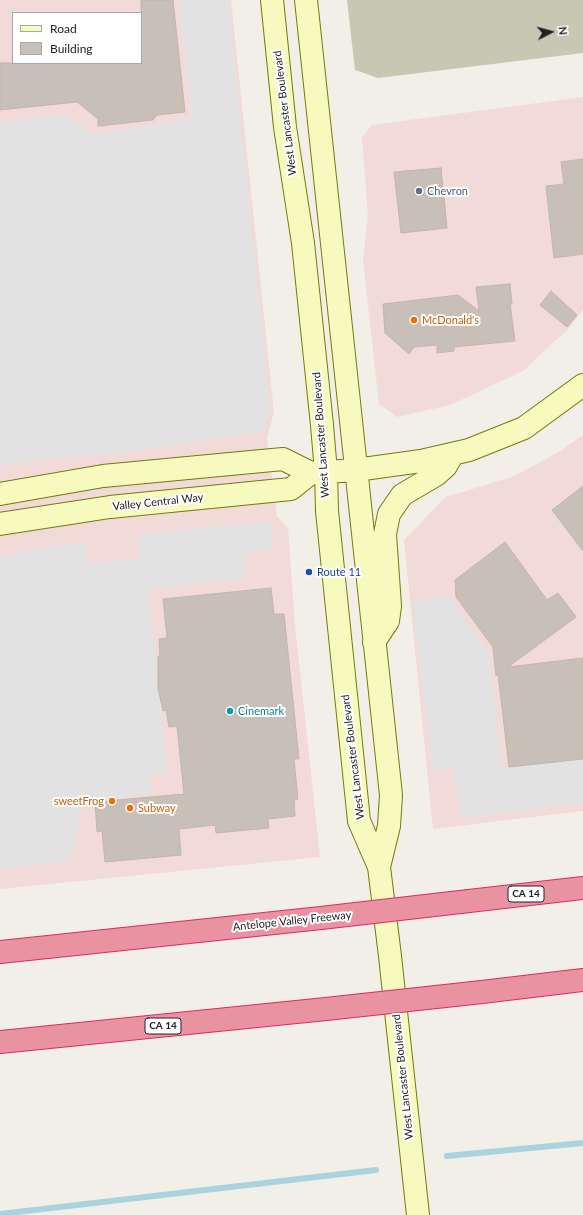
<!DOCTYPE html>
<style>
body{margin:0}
#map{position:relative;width:583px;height:1215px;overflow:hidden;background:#f2efe9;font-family:Lato,sans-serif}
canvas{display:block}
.legend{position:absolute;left:12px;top:12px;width:130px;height:52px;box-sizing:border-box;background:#fff;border:1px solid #a7a7a7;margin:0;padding:5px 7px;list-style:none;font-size:12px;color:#222}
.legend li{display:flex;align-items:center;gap:8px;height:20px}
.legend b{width:20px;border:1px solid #a7a7a7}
.north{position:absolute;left:531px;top:12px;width:40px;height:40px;-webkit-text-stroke:3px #fff;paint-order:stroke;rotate:84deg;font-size:11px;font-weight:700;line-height:16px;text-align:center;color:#222}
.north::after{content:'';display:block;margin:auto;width:14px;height:18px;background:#222;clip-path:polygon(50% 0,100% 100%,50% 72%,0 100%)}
</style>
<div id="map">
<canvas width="583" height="1215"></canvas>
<ul class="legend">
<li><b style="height:5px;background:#f7fabf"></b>Road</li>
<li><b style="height:11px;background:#c7bfb8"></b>Building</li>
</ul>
<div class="north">N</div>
</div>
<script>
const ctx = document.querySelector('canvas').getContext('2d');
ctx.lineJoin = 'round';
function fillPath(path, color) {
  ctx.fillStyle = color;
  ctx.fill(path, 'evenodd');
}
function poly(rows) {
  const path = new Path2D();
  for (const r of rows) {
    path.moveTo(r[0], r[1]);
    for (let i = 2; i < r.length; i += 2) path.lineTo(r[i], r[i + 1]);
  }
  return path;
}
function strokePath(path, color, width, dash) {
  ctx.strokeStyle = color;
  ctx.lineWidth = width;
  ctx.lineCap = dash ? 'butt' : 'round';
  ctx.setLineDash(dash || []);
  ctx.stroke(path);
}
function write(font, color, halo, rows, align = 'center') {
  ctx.font = font + ' Lato,sans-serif';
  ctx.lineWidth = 4;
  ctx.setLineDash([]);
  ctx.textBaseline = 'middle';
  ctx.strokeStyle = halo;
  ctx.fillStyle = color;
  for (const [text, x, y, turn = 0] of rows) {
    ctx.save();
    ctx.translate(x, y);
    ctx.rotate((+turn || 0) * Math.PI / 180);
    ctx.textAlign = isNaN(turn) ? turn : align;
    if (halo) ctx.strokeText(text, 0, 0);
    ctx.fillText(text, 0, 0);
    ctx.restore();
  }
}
const commercial = poly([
 [0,0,231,0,274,412,267,438,277,516,288,528,295,625,320,857,0,889],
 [13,13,141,13,141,63,13,63],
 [583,97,583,310,569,328,523,371,450,405,397,417,379,404,363,260,368,215,362,137,372,125],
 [583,435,583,811,433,829,404,540,446,497,515,476,562,450]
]);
const construction = poly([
 [347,0,583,0,583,53,378,78,355,70]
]);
const parking = poly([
 [179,0,228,0,270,408,264,431,112,454,31,460,0,466,0,122,67,114,92,134,191,118],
 [271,521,274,549,244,553,245,578,148,589,168,772,149,776,152,793,83,802,71,861,0,869,0,556,85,541,88,563,140,558,138,535],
 [450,596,489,654,501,767,583,758,583,803,460,818,453,767,433,771,413,600]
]);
const stream = poly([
 [447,1156,583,1143],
 [0,1214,376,1170]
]);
const building = poly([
 [141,0,173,0,185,112,157,115,153,120,98,126,98,119,77,102,0,110,0,63,141,63,141,0],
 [583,159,583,254,554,258,546,186,564,184,561,162,583,159],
 [441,168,447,228,401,233,394,172,441,168],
 [510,284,512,304,510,304,515,341,454,347,454,351,437,353,437,345,414,347,409,354,385,333,383,304,458,295,479,311,476,287,510,284],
 [551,291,577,315,567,327,540,305,551,291],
 [583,486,583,551,552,510,583,486],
 [505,542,547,600,558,593,576,617,508,667,583,658,583,759,509,767,498,674,496,676,493,647,456,597,455,580,505,542],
 [271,588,274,614,284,614,299,759,294,759,298,799,294,800,295,816,268,819,269,828,216,833,215,825,179,829,181,855,105,862,102,831,97,832,95,802,184,794,177,726,169,727,166,710,163,711,158,688,158,656,160,656,159,639,167,638,163,599,271,588]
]);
const secondary = poly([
 [272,0,285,127,303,243,322,425,326,472,327,511,359,821,379,867,390,956,418,1215],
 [306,0,391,795,389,826,379,867],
 [0,494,103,476,283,459,311,473,356,470,421,461,469,450,524,428,583,385],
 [0,524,110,507,291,489,311,473],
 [374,642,388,621,390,606,385,534,389,514,402,495,436,475,446,466,453,454]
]);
const highway = poly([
 [469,901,583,888],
 [0,952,321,918],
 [482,992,583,980],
 [0,1042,326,1009]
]);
const highwayBridge = poly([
 [321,918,469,901],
 [326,1009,482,992]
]);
const markers = [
 [419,191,4,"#5c6f8a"],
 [414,320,4,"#e8710a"],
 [309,572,4,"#1a4fb4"],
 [230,711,4,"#0f9aa8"],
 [112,801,4,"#e8710a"],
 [130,808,4,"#e8710a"]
];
const shields = [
 [526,894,36],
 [163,1026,36]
];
const shieldNames = [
 ["CA 14",526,894],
 ["CA 14",163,1026]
];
const streetNames = [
 ["West Lancaster Boulevard",285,113,-97],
 ["West Lancaster Boulevard",321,435,-94],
 ["Valley Central Way",158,502,-6],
 ["West Lancaster Boulevard",353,757,-97],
 ["Antelope Valley Freeway",292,921,-6],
 ["West Lancaster Boulevard",403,1077,-96]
];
const serviceNames = [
 ["Chevron",427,191]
];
const foodNames = [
 ["McDonald's",422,320],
 ["sweetFrog",104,801,"right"],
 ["Subway",138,808]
];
const transitNames = [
 ["Route 11",317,572]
];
const cultureNames = [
 ["Cinemark",238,711]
];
fillPath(commercial, '#f2dad9');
fillPath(construction, '#c7c7b4');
fillPath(parking, '#e2e2e2');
strokePath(stream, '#aad3df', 6);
fillPath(building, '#c7bfb8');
strokePath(building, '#c4b6ab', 1);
strokePath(secondary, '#707d05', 24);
strokePath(highway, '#dc2a67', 24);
strokePath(secondary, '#f7fabf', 22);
strokePath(highway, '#e892a2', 22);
strokePath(highwayBridge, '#dc2a67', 24, []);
strokePath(highwayBridge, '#e892a2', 22);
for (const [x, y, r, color] of markers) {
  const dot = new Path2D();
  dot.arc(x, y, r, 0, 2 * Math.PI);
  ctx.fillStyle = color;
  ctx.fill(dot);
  strokePath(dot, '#fff', 1.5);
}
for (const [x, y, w] of shields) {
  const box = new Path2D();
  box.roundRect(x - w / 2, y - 8, w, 16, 3);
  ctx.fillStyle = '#fff';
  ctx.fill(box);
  strokePath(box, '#222', 1);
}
write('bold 10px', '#222', null, shieldNames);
write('11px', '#222', '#fff', streetNames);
write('11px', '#4e5e75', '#fff', serviceNames, 'left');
write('11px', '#c56008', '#fff', foodNames, 'left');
write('11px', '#164399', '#fff', transitNames, 'left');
write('11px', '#0d838f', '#fff', cultureNames, 'left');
</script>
